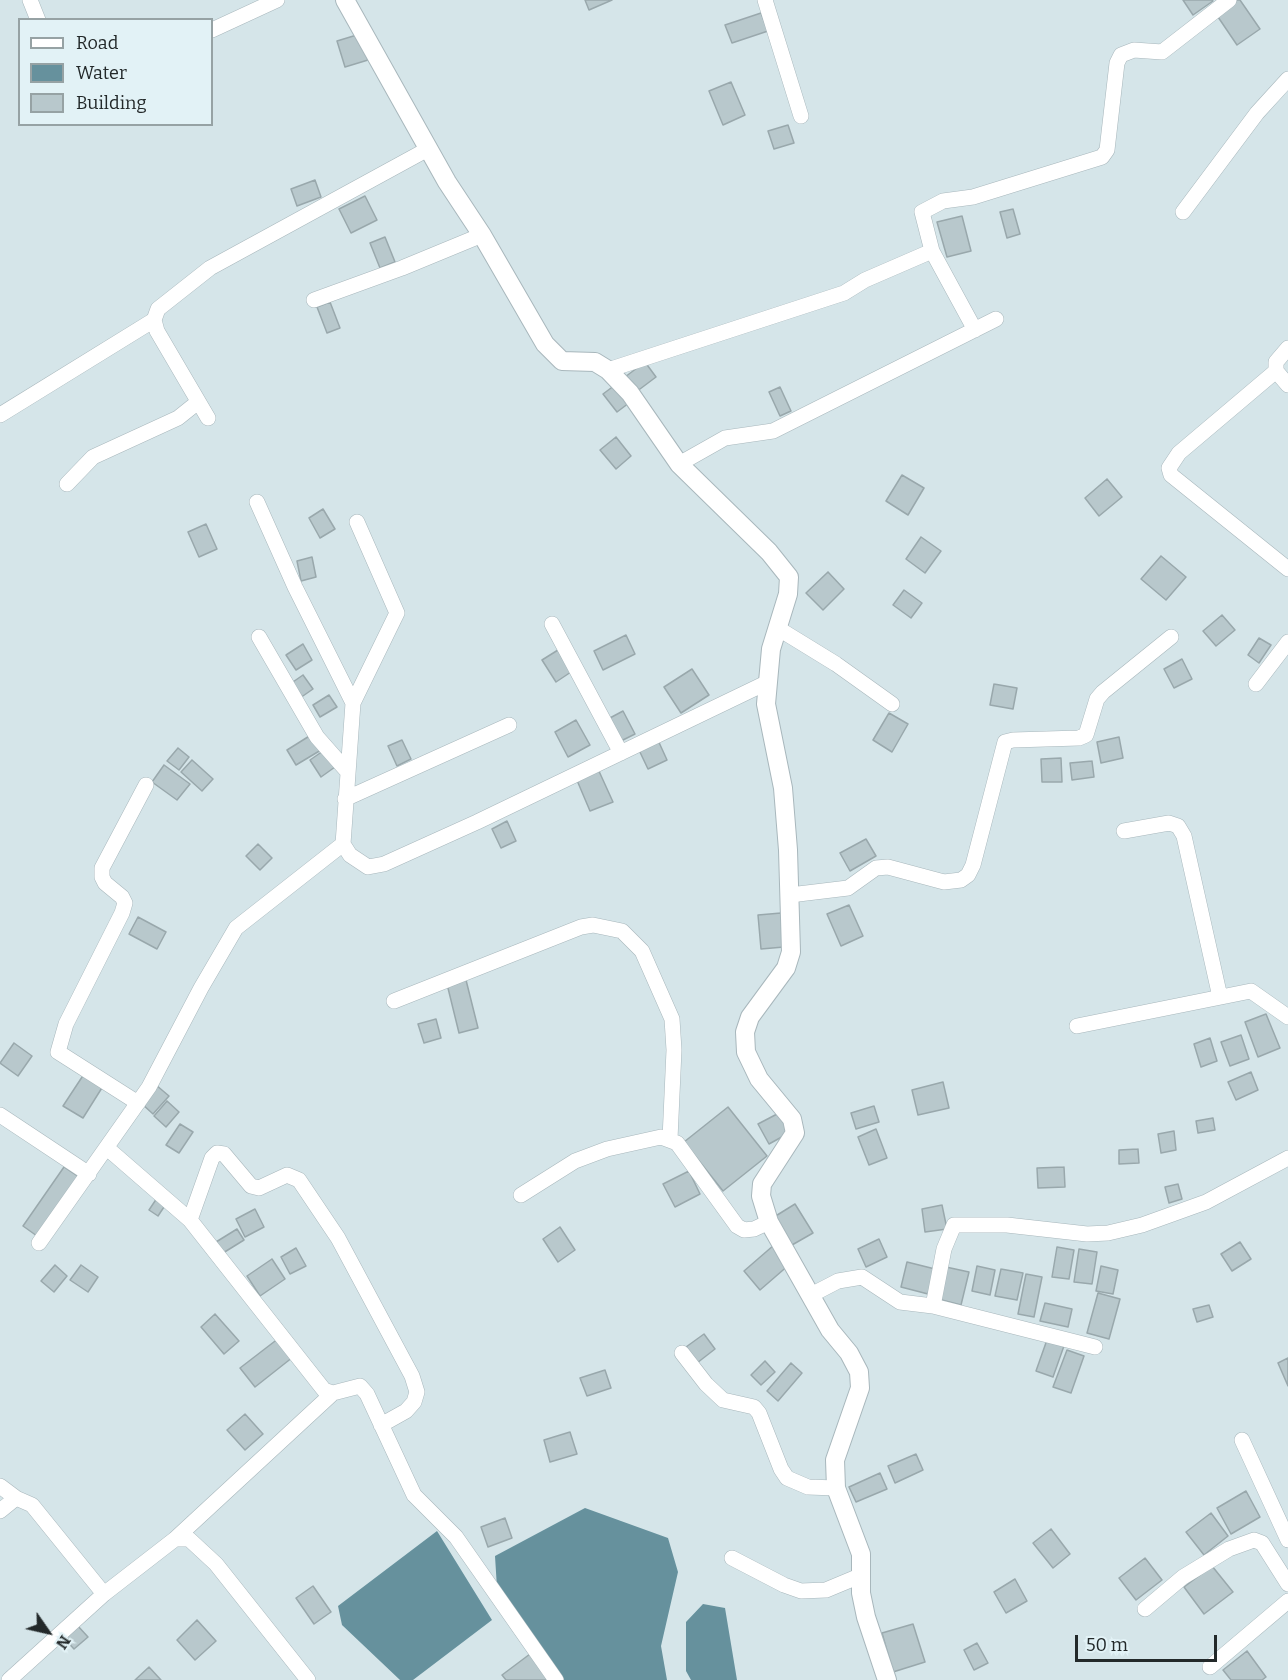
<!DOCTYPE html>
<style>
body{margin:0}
#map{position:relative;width:1288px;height:1680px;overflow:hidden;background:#d5e5e9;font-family:Bitter,serif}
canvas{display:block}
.legend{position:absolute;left:18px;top:18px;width:195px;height:108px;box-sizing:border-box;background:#e2f2f6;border:2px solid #96a2a4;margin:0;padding:8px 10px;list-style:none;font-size:18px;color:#23292a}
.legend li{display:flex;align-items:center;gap:12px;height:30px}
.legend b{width:30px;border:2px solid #96a2a4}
.north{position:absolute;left:18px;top:1602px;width:60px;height:60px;-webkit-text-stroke:4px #e2f2f6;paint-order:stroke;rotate:124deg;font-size:16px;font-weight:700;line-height:24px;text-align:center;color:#23292a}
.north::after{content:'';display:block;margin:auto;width:21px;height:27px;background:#23292a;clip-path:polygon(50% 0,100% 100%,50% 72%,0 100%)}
.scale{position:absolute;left:1075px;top:1635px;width:142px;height:27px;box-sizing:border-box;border:3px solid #23292a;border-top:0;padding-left:8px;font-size:18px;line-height:21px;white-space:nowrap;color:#23292a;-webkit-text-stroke:4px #e2f2f6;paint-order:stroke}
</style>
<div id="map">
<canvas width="1288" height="1680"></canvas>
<ul class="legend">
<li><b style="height:8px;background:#fff"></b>Road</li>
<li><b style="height:16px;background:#66919d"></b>Water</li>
<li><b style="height:16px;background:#b8c8cc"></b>Building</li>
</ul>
<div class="north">N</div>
<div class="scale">50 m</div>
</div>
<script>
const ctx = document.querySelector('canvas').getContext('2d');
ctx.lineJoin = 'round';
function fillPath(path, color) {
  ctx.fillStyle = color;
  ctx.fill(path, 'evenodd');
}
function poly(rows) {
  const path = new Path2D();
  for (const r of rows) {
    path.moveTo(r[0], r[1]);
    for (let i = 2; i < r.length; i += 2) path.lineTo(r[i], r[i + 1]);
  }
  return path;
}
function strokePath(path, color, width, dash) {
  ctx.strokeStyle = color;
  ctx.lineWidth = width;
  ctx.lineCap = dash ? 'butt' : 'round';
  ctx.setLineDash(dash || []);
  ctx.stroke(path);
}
const water = poly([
 [585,1508,668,1538,678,1572,661,1646,667,1680,559,1680,497,1588,495,1556],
 [437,1531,492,1620,413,1680,400,1680,342,1625,338,1606],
 [703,1604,725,1608,737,1680,691,1680,686,1671,686,1622]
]);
const building = poly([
 [585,0,612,0,589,10,585,0],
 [1183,0,1212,0,1213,1,1193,15,1183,0],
 [1237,0,1240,0,1260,29,1237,45,1216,14,1237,0],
 [761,13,768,31,732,43,725,25,761,13],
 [360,34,368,60,345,67,337,41,360,34],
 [731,82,745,115,723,125,709,91,731,82],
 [788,125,794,143,774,149,768,131,788,125],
 [315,180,321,197,297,206,291,189,315,180],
 [365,196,377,220,351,233,339,209,365,196],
 [1013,209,1020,234,1007,238,1000,212,1013,209],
 [962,216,971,251,947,257,937,222,962,216],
 [385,237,395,262,380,268,370,243,385,237],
 [330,302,340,328,327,333,317,307,330,302],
 [645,362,656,377,636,392,625,377,645,362],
 [615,385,629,403,617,412,603,394,615,385],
 [780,387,791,411,780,416,769,392,780,387],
 [616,437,631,456,616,469,600,450,616,437],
 [902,475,924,488,908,515,886,501,902,475],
 [1107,479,1122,497,1099,516,1085,498,1107,479],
 [323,509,335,529,320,538,309,518,323,509],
 [206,524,217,549,199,557,188,532,206,524],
 [921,537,941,551,925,573,906,559,921,537],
 [1161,556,1186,577,1166,600,1141,579,1161,556],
 [312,557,316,577,301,581,297,561,312,557],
 [828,572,844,589,823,610,806,593,828,572],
 [904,590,922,603,911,618,893,605,904,590],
 [1222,615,1235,630,1216,646,1203,631,1222,615],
 [626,635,635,654,603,670,594,651,626,635],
 [1259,638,1271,645,1259,663,1248,655,1259,638],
 [303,644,312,660,296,670,286,655,303,644],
 [558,650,571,672,556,682,542,660,558,650],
 [1182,659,1192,679,1174,688,1164,669,1182,659],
 [692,669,709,695,681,713,664,687,692,669],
 [303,675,313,689,300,698,290,684,303,675],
 [994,684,1017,688,1013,709,990,705,994,684],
 [329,695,337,707,320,717,313,705,329,695],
 [623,711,635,734,619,742,608,719,623,711],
 [889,713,908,724,892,752,873,740,889,713],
 [576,720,590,745,568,757,555,732,576,720],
 [311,735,321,750,296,765,287,750,311,735],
 [1119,737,1123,758,1101,763,1097,742,1119,737],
 [657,738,667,760,648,769,638,748,657,738],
 [402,740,411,759,397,766,388,746,402,740],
 [178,748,189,757,179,770,167,761,178,748],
 [323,751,335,767,321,777,310,760,323,751],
 [1061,758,1062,782,1042,782,1041,759,1061,758],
 [192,760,213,779,202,791,181,772,192,760],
 [1092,761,1094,777,1072,780,1070,763,1092,761],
 [164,765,190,784,177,800,152,782,164,765],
 [598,769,613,802,590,811,576,778,598,769],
 [507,821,516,841,501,848,492,829,507,821],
 [866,839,876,856,850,871,840,853,866,839],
 [258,844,272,858,260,870,246,856,258,844],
 [849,905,863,936,841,946,827,914,849,905],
 [781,913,784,947,761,949,758,915,781,913],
 [138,917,166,932,157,949,129,934,138,917],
 [466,980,478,1028,459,1033,447,984,466,980],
 [1266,1014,1280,1048,1258,1057,1245,1022,1266,1014],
 [436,1019,441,1038,424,1043,418,1024,436,1019],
 [1241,1035,1249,1059,1230,1066,1221,1042,1241,1035],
 [1210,1038,1217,1061,1201,1067,1194,1044,1210,1038],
 [14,1043,32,1056,18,1076,0,1063,14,1043],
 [86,1071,105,1083,83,1118,63,1106,86,1071],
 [1251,1072,1258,1090,1236,1100,1228,1082,1251,1072],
 [943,1082,949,1108,918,1115,912,1090,943,1082],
 [156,1085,169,1096,153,1114,141,1103,156,1085],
 [167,1101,179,1112,166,1127,154,1116,167,1101],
 [874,1106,879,1122,856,1129,851,1113,874,1106],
 [728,1107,767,1156,723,1191,684,1142,728,1107],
 [779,1113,789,1133,769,1144,758,1124,779,1113],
 [1213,1118,1215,1130,1198,1133,1196,1121,1213,1118],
 [180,1124,193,1132,179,1153,166,1145,180,1124],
 [876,1129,887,1158,869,1165,858,1137,876,1129],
 [1174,1131,1176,1150,1161,1153,1158,1134,1174,1131],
 [1138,1149,1139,1163,1119,1164,1119,1150,1138,1149],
 [64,1167,79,1177,37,1236,23,1226,64,1167],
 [1064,1167,1065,1187,1038,1188,1037,1168,1064,1167],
 [689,1171,700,1194,675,1207,663,1184,689,1171],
 [1178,1184,1182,1199,1169,1203,1165,1187,1178,1184],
 [157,1198,166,1204,158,1216,149,1210,157,1198],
 [795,1204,813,1233,792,1245,774,1217,795,1204],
 [942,1205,947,1229,925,1232,922,1209,942,1205],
 [255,1209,264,1227,245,1237,236,1219,255,1209],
 [560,1227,575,1250,558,1262,543,1239,560,1227],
 [237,1229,244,1240,223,1253,216,1242,237,1229],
 [879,1239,887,1257,866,1267,858,1249,879,1239],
 [1240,1242,1251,1259,1232,1271,1221,1254,1240,1242],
 [774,1245,790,1264,760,1290,744,1271,774,1245],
 [1057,1247,1074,1250,1069,1279,1052,1277,1057,1247],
 [296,1248,306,1266,290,1274,281,1257,296,1248],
 [1079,1249,1097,1252,1092,1284,1074,1282,1079,1249],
 [272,1259,285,1279,260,1296,247,1276,272,1259],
 [907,1262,935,1269,928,1294,901,1287,907,1262],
 [55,1265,67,1276,54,1292,41,1281,55,1265],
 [81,1265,98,1277,88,1292,70,1280,81,1265],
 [977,1266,995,1270,990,1295,972,1291,977,1266],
 [1101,1266,1118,1270,1113,1294,1096,1291,1101,1266],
 [946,1267,969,1272,961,1305,938,1299,946,1267],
 [1001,1269,1023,1273,1017,1300,995,1296,1001,1269],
 [1026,1274,1042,1277,1034,1317,1018,1314,1026,1274],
 [1098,1293,1120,1299,1109,1339,1087,1333,1098,1293],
 [1045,1303,1072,1309,1068,1327,1040,1321,1045,1303],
 [1209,1305,1213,1317,1197,1322,1193,1309,1209,1305],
 [215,1314,239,1341,224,1354,201,1327,215,1314],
 [704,1334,715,1349,697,1363,686,1347,704,1334],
 [1048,1337,1065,1343,1053,1377,1036,1371,1048,1337],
 [279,1338,293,1357,255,1387,240,1368,279,1338],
 [1067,1350,1084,1356,1071,1393,1053,1387,1067,1350],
 [1288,1358,1288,1386,1278,1363,1288,1358],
 [765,1361,775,1372,761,1385,751,1375,765,1361],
 [791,1363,802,1373,778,1401,767,1391,791,1363],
 [605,1370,611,1388,587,1396,580,1378,605,1370],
 [245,1414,263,1434,245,1450,227,1430,245,1414],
 [570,1432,577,1454,550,1462,544,1440,570,1432],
 [916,1454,923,1470,895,1483,888,1466,916,1454],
 [880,1473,887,1489,856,1502,849,1487,880,1473],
 [1246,1491,1260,1517,1231,1534,1217,1508,1246,1491],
 [1211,1513,1228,1536,1204,1555,1186,1532,1211,1513],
 [505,1518,512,1538,488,1547,481,1527,505,1518],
 [1051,1529,1070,1554,1053,1568,1033,1543,1051,1529],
 [1145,1558,1162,1580,1136,1600,1119,1578,1145,1558],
 [1212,1566,1233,1592,1204,1614,1184,1587,1212,1566],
 [1015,1579,1027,1601,1006,1613,994,1592,1015,1579],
 [313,1586,331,1612,314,1624,296,1598,313,1586],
 [197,1620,216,1641,195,1660,177,1640,197,1620],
 [913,1624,925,1662,893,1672,882,1633,913,1624],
 [77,1625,88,1637,74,1649,63,1637,77,1625],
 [977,1643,988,1663,974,1670,964,1650,977,1643],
 [1247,1651,1266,1677,1262,1680,1231,1680,1223,1670,1247,1651],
 [530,1654,550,1680,506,1680,502,1675,530,1654],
 [149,1667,161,1680,135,1680,149,1667]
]);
const minor = poly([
 [30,0,38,20],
 [765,0,801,116],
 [212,30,277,0],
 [1183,212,1257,113,1288,79],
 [314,300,402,268,482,235],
 [975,330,932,251,922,212,943,201,973,197,1102,157,1107,150,1117,63,1121,55,1134,50,1162,52,1229,0],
 [1288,348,1276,362,1276,371,1288,385],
 [608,370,844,293,865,280,932,251],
 [1276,371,1179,453,1169,468,1171,475,1288,569],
 [0,415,154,320],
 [208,418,157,331,154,320,158,309,210,268,428,149],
 [679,464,725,438,773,431,996,319],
 [67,484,93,457,178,418,198,402],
 [257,502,295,587,353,703,343,844,350,855,368,867,384,864,477,822,766,683],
 [552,624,621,753],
 [779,629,836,664,892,704],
 [259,637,317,737,347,771],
 [1256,684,1288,642],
 [353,703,397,613,357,522],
 [345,799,509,725],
 [1124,831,1169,823,1178,826,1184,836,1220,997],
 [790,895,848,888,876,868,888,867,944,882,961,880,968,875,973,865,1005,742,1013,740,1079,738,1086,735,1097,699,1103,692,1171,637],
 [394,1001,581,927,593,925,622,931,642,951,672,1019,674,1050,670,1139],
 [1077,1026,1251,991,1288,1017],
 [138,1103,58,1052,66,1024,122,913,125,903,122,897,105,883,102,877,102,868,146,785],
 [0,1115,89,1174],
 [107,1148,190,1220,324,1390,333,1393,360,1386,367,1394,414,1495,456,1537,556,1680],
 [521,1195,575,1161,607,1149,661,1137,677,1143,737,1226,744,1230,754,1229,769,1222],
 [190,1220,212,1158,217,1153,224,1154,251,1186,259,1188,287,1175,299,1180,338,1238,412,1376,417,1392,414,1402,406,1411,381,1425],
 [39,1243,149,1087,201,988,236,928,343,844],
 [811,1295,838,1281,862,1277,900,1302,933,1306,1095,1347],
 [933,1306,944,1249,954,1225,1007,1225,1087,1234,1108,1233,1142,1225,1206,1202,1288,1158],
 [682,1353,706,1384,723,1400,754,1407,759,1413,781,1469,787,1478,808,1487,836,1488],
 [1242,1440,1288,1540],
 [0,1486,16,1498],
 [0,1511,16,1498,32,1505,104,1594,175,1539,189,1539,216,1564,308,1680],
 [175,1539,333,1393],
 [732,1558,784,1585,801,1591,826,1590,862,1575],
 [1145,1609,1183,1577,1229,1549,1254,1540,1262,1543,1288,1584],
 [1210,1667,1288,1601],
 [9,1680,104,1594]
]);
const tertiary = poly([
 [345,0,447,182,482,235,545,344,562,361,595,362,608,370,630,393,679,464,769,552,789,577,788,594,771,649,766,704,783,788,788,850,791,952,786,968,750,1017,745,1032,746,1052,759,1079,792,1119,795,1133,762,1184,761,1196,769,1222,830,1330,849,1353,859,1372,860,1388,835,1460,836,1488,861,1554,861,1593,866,1617,887,1680]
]);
fillPath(water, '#66919d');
fillPath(building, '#b8c8cc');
strokePath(building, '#99a8ac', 1.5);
strokePath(minor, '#a8b7bc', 16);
strokePath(tertiary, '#a8b7bc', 20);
strokePath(minor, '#fff', 15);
strokePath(tertiary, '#fff', 18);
</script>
